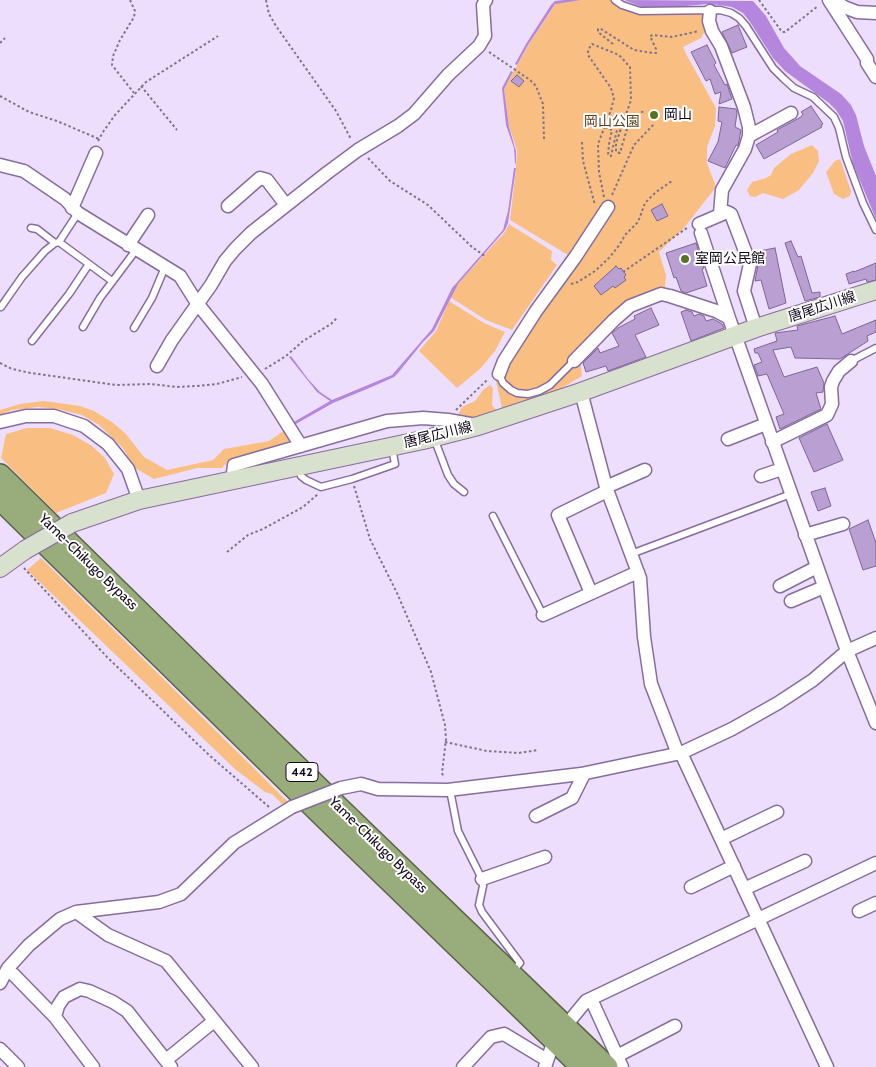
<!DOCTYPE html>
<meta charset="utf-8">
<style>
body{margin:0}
canvas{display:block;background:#eedefe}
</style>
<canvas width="876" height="1067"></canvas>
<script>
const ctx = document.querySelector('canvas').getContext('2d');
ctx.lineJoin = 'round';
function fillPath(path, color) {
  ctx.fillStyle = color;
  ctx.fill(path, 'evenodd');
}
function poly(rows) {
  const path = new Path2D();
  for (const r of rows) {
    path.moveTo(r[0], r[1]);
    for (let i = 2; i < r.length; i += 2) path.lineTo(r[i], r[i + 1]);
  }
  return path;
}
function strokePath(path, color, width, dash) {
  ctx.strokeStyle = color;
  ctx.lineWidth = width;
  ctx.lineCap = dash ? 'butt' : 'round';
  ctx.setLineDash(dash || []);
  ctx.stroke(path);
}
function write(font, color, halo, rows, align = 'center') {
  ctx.font = font + ' Cabin,"Noto Sans JP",sans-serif';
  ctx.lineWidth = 4;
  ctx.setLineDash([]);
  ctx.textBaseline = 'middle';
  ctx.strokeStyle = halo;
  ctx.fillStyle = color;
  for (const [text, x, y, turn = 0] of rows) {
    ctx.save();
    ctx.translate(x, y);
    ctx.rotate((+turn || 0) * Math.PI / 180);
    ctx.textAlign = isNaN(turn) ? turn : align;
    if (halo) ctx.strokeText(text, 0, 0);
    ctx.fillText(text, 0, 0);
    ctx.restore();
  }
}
const green = poly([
 [576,0,610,0,631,13,649,14,703,12,707,16,707,27,701,38,683,47,686,54,716,108,715,126,707,147,707,163,716,187,684,228,659,252,666,275,664,297,626,315,580,360,582,376,542,400,503,413,494,372,506,346,568,255,510,220,516,169,517,150,509,126,504,89,529,44,556,3],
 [812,145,818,151,819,161,813,173,799,190,783,199,763,193,755,197,750,196,747,190,752,182,766,178,771,175,774,168,791,154],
 [840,159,851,191,850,196,843,199,834,194,826,172,835,161],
 [509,224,552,251,551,260,557,265,512,330,486,320,450,297,457,285,505,232],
 [449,301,484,323,505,332,495,351,480,369,457,388,419,351,436,331],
 [490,385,493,388,492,405,496,410,494,413,471,420,458,415,462,407,475,401,483,390],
 [44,401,80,406,94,411,112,422,125,433,144,457,167,470,213,460,224,449,269,441,285,430,290,433,290,440,286,443,228,461,222,468,197,468,154,479,135,468,122,447,99,425,82,415,57,409,38,407,12,410,0,415,0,410,20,404],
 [27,428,50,428,73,435,92,446,105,458,114,474,106,493,56,513,1,458,6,434],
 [41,558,288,802,282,804,272,794,265,792,236,770,27,570]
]);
const water = poly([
 [564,0,581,0,555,4,528,45,517,65,515,64,526,44,551,5,555,1],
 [624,0,753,1,766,16,784,48,793,58,800,66,841,94,851,105,856,115,864,146,876,176,876,219,853,164,843,121,836,110,829,103,785,71,773,58,750,22,743,13,732,7,719,5,707,4,654,9,642,7],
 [511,71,513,72,504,89,509,127,516,151,516,164,515,163,514,148,506,125,502,88],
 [514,168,516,168,511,202,508,223,505,230,458,284,434,331,423,342,398,373,394,377,374,386,333,403,294,425,292,423,330,401,317,392,289,357,291,356,308,379,320,392,332,400,392,375,432,329,452,288,503,230,508,211]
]);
const building = poly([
 [738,25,747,47,732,53,722,32,738,25],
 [707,45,716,63,714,65,725,85,727,84,732,99,719,104,721,92,715,94,710,79,706,81,691,52,707,45],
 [517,75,524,81,519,87,511,81,517,75],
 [811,106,823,124,821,125,822,127,764,159,756,145,778,132,777,130,801,117,803,114,801,112,811,106],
 [719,107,736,109,737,113,735,127,741,130,738,146,736,145,725,168,708,161,718,142,722,122,718,121,719,107],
 [662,204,668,216,657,221,651,210,662,204],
 [791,241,798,257,801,256,812,293,820,292,820,297,805,301,785,243,791,241],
 [696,243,704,268,702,269,707,286,686,293,681,291,676,277,674,278,666,253,696,243],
 [775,248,786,303,769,309,761,280,755,281,758,265,754,252,775,248],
 [876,263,876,280,867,282,866,279,849,284,846,274,854,271,854,272,876,263],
 [616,266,619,269,621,268,626,275,624,277,626,280,615,288,613,286,601,295,594,286,616,266],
 [651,308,659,325,635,335,646,357,608,371,606,366,586,372,583,363,598,348,600,353,619,346,612,333,618,328,635,319,634,316,651,308],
 [686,310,692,312,694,316,699,314,704,316,706,321,713,319,722,324,724,328,691,341,681,312,686,310],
 [835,316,842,334,876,320,876,332,867,336,868,341,840,359,795,358,791,347,773,350,784,377,817,367,824,383,823,392,816,393,821,409,780,429,776,417,784,414,767,374,758,376,754,365,762,362,758,353,755,353,754,349,777,341,775,333,798,330,797,326,835,316],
 [827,424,843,460,814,472,799,438,827,424],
 [825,488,831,506,818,511,811,492,825,488],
 [868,520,876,543,876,566,863,570,849,529,868,520]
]);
const path = poly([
 [130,0,135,11,134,17,120,40,113,56,112,65,134,93],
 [266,0,269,14,276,26,336,111,351,139],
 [759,0,782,32,785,32,818,6],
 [0,43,5,38],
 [613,44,598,32,598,29,601,29,634,50,653,53,656,53,656,49,650,36,653,35,672,37,699,31],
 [489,52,530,80,536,86,543,104,544,139],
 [141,86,177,130],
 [0,96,29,112,57,121,99,139],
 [605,127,612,130,609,144,608,155,611,156,617,130,620,131],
 [98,141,103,132,115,115,146,82,218,36],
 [582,142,583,161,595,205],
 [368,158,390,181,428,205,472,247,485,256],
 [612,195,634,145,655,123],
 [604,197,599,172,598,144,611,110,614,98,611,88,588,55,588,50,592,44,619,55,630,67,631,100,616,143,616,152,620,153,629,122,642,112,646,111],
 [623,272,687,228],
 [571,284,578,282,595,271,610,257,620,244,625,235,638,222,645,203,656,192,672,181],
 [0,363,12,369,31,373,116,385,151,384,177,387,196,386,217,384,242,377],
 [265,369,286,356,303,341,331,324,338,317],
 [456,410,488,379],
 [354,486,370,539,397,593,431,672,445,725,446,739,442,773,444,778],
 [227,552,248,535,263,529,303,507,318,494],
 [24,568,107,657,209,755,269,807],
 [445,742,487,751,519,753,538,750]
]);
const service = poly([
 [615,0,622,5,640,11,720,10,731,13,739,18,746,26,773,68,784,79,794,88,813,97,834,117,839,128,846,157,863,203,876,230],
 [31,228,37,229,55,243],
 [59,242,112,281],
 [1,307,22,277,45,251,55,243,59,242,78,213],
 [83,327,100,298,136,250],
 [134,328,152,298,165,267],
 [32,341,69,294,89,264],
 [851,361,876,348],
 [499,374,503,383,511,390,517,393,528,394,539,391,550,385,574,361],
 [434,438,448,475,454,484,464,492],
 [301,476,306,480,321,487,352,479,395,464,392,448],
 [493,516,543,615],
 [631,554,791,494],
 [450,790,458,831,482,879,483,886,479,905,482,912,520,963,516,968]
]);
const minor = poly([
 [829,0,867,59,867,63,876,77],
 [834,0,844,7,857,12,876,13],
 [710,11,709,21,712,31,721,46,744,107,749,127,749,136,745,149,722,190,720,214],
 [749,136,791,113],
 [0,165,24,171,65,199,78,213,180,276,197,303,262,384,301,446],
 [228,206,260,178,267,180,286,205],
 [72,208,96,153],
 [699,224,727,212,731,214,750,264,744,291,756,328],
 [701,233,729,318],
 [128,245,148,215],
 [574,361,614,320,630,306,661,294,670,296,716,311,729,318,847,651,876,723],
 [157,366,172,340,211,285,225,261,235,249,251,233,327,173,358,150,398,126,414,114,448,75,479,46,485,36,483,5,486,0],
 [499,374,504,361,536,311,576,256,608,207],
 [581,392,606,487,640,578,644,637,651,684,678,754],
 [0,422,26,416,54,416,84,426,108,444,128,469,139,500],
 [728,439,766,424],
 [772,442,827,415,832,404,831,387,833,381,839,371,851,361],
 [761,476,782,469],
 [232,481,234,465,387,421,423,418,448,420,476,425],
 [606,487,645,470],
 [805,535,843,524],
 [780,586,817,567],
 [591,593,558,515,607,491],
 [791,601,824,587],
 [543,615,638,572],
 [681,753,827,1067],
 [341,788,361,784,378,789,448,790,581,774,681,753,732,729,778,703,813,680,847,651,876,638],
 [536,816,572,798,584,774],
 [721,839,777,812],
 [482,879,545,857],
 [691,887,734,866],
 [744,889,805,861],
 [859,911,876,903],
 [76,912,159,902,181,894,234,843,292,807],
 [13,974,55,1017],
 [0,983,8,968,29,945,60,919,76,912,108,935,166,961,252,1067],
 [591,999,622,1067],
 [0,1049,18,1067],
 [617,1056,675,1026],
 [166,1060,214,1021],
 [93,1067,55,1017,58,1006,64,997,80,989,89,991,113,1002,127,1011,171,1067],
 [463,1067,491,1037,504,1034,547,1060],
 [545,1067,554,1040,586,1001,876,863]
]);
const secondary = poly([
 [72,523,139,500,423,440,478,426,581,392,756,328,876,290],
 [0,568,25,550]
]);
const trunk = poly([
 [0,475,339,808,607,1067],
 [0,499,326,819,582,1067]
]);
const minorBridge = poly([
 [292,807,341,788]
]);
const secondaryBridge = poly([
 [25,550,72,523]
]);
const markers = [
 [654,115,5,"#557227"],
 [685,259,5,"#557227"]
];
const shields = [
 [302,772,32]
];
const shieldNames = [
 ["442",302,772]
];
const poiNames = [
 ["岡山",664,115],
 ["室岡公民館",695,259]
];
const parkNames = [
 ["岡山公園",612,122]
];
const streetNames = [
 ["唐尾広川線",822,307,-18],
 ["唐尾広川線",438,435,-14],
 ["Yame-Chikugo Bypass",88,562,44],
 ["Yame-Chikugo Bypass",378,845,44]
];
fillPath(green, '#f9bf82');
fillPath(water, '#b586de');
fillPath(building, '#ba9fd3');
strokePath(building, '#7e6595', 1);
strokePath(service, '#866d9d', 9);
strokePath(minor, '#866d9d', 15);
strokePath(secondary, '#866d9d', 20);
strokePath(trunk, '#586544', 24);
strokePath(path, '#7f738b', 2, [2.5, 2.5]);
strokePath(service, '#fff', 6);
strokePath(minor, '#fff', 12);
strokePath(secondary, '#d8e0ce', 18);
strokePath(trunk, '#98ac7c', 21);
strokePath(minorBridge, '#866d9d', 15, []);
strokePath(secondaryBridge, '#866d9d', 20, []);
strokePath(minorBridge, '#fff', 12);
strokePath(secondaryBridge, '#d8e0ce', 18);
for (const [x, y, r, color] of markers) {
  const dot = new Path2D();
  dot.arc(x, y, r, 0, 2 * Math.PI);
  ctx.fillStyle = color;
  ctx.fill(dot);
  strokePath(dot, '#fff', 2);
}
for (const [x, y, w] of shields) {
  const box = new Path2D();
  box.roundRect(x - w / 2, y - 9.5, w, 19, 4);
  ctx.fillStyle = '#fff';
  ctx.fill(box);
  strokePath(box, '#100718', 1);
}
write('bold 12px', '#100718', null, shieldNames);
write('14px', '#100718', '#fff', poiNames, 'left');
write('14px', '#5d3f1c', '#fff', parkNames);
write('14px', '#100718', '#fff', streetNames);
</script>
